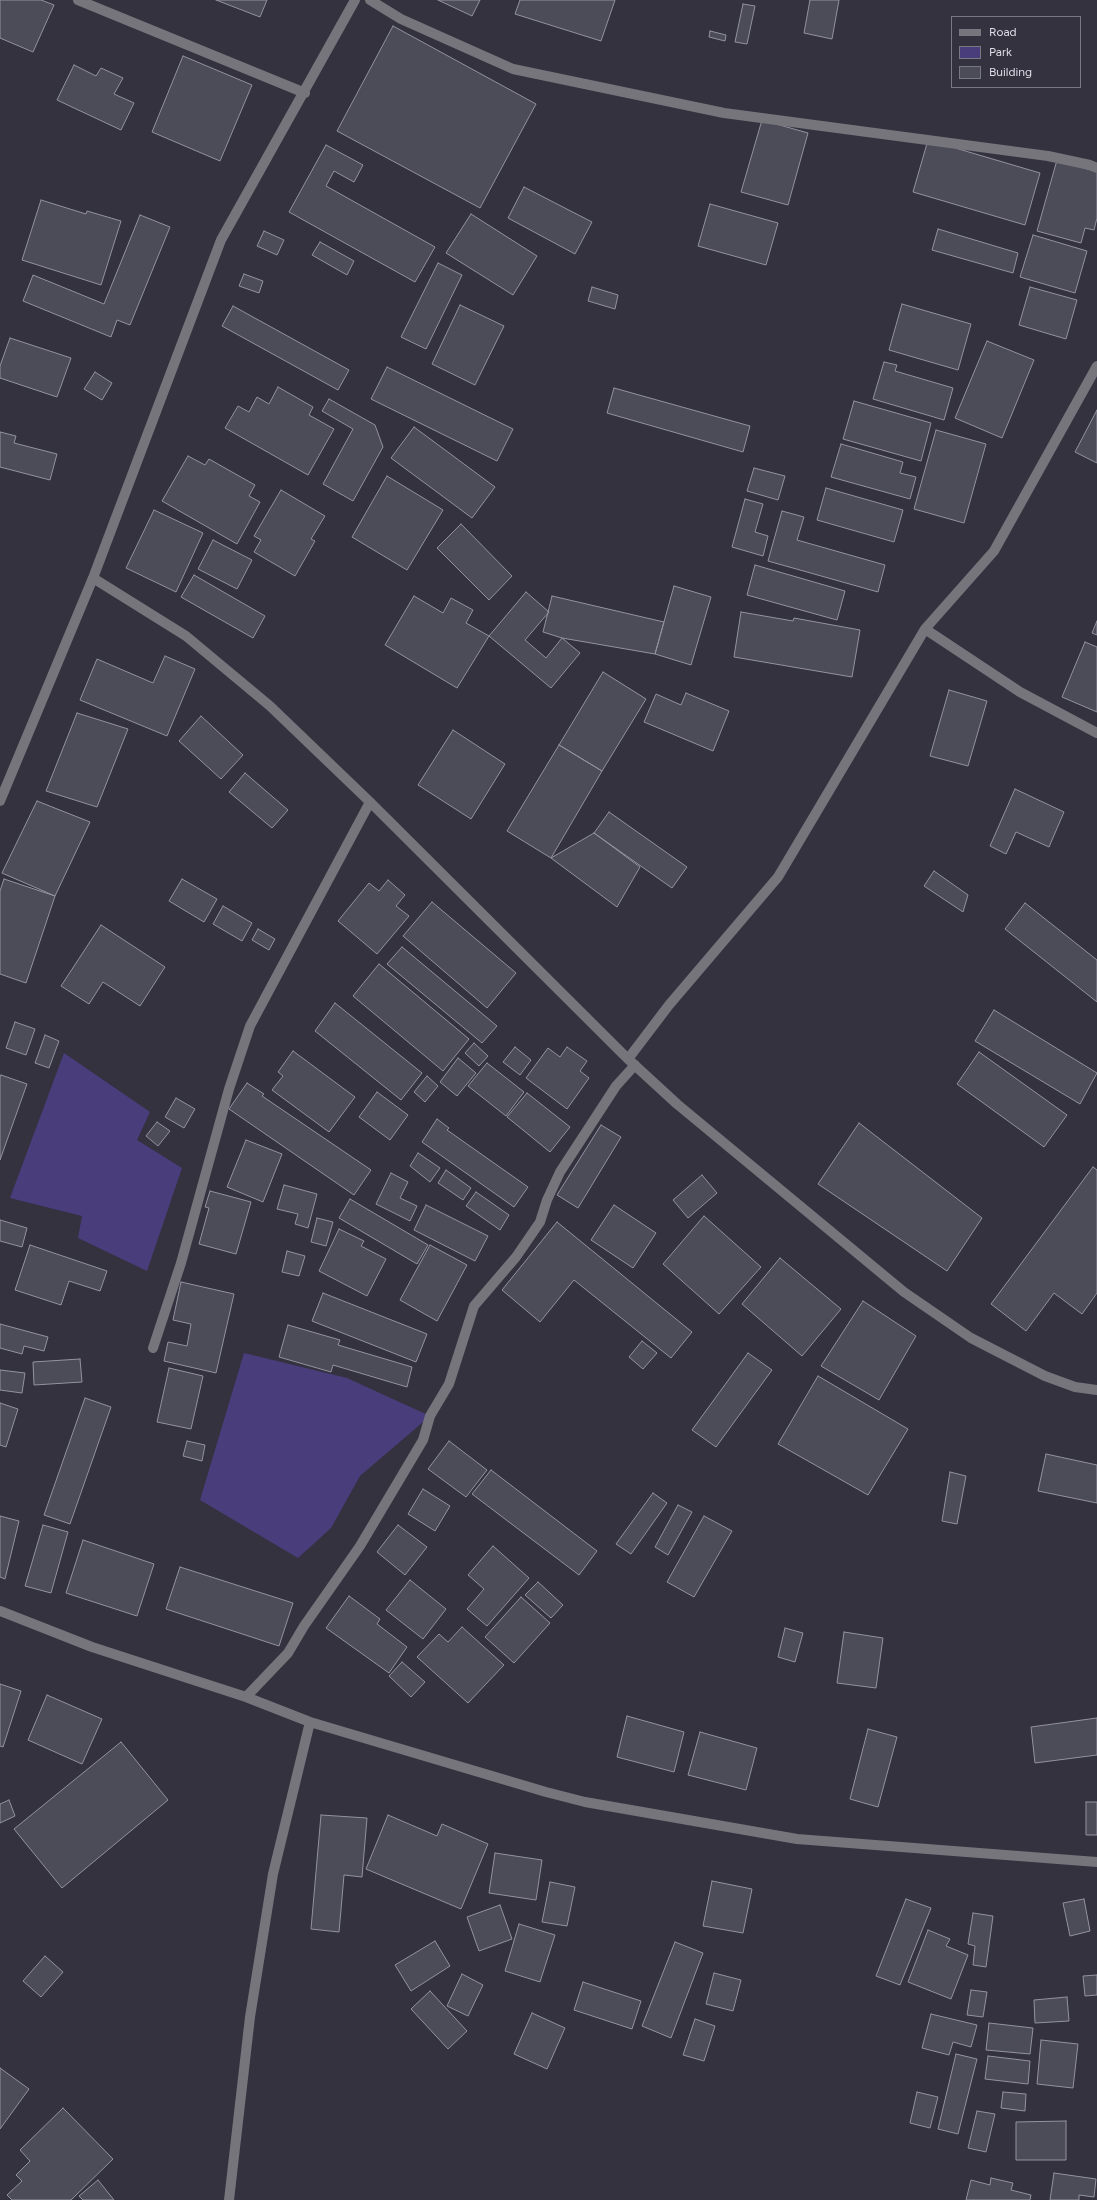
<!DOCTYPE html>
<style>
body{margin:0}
#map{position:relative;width:1097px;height:2200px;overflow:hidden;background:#34323f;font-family:Figtree,sans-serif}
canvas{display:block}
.legend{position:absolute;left:951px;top:16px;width:130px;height:72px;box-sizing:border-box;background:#34323f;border:1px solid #787782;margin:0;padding:5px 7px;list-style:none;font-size:12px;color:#dedee6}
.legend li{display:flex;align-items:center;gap:8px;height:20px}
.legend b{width:20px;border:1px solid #787782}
</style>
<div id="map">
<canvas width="1097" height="2200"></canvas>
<ul class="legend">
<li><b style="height:5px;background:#76757c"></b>Road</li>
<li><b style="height:11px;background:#4a3d7c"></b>Park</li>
<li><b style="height:11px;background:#4c4b58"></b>Building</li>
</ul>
</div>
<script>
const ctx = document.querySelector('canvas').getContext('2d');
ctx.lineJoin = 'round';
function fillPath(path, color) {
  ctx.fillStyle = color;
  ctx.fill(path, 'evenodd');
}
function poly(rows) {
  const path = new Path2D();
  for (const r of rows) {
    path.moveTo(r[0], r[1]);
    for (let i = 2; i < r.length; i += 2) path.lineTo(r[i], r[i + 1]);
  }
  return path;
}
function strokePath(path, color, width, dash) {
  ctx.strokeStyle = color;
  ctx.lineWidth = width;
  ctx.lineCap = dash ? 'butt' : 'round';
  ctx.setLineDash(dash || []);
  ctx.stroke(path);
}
const green = poly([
 [64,1053,150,1112,137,1140,182,1168,147,1271,78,1238,82,1216,10,1198],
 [244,1353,347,1378,430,1416,360,1476,331,1528,298,1558,200,1500]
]);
const building = poly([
 [0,0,41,0,54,5,33,52,0,38,0,0],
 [216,0,267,0,260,17,216,0],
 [438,0,480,0,472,16,438,0],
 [520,0,615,0,601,41,515,14,520,0],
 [810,0,839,0,832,39,804,33,810,0],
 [743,4,755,6,747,44,735,42,743,4],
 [393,26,536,104,480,208,337,131,393,26],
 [710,31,726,35,725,41,709,37,710,31],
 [183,56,252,85,220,161,152,132,183,56],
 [74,65,96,76,101,68,123,78,114,94,134,103,121,130,57,100,74,65],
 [762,120,808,133,788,205,741,192,762,120],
 [928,140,1040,173,1025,225,913,192,928,140],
 [326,145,363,165,354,182,334,171,326,186,435,247,415,282,289,212,326,145],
 [1057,160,1097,172,1097,218,1094,230,1085,228,1081,243,1037,231,1057,160],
 [524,187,592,222,575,254,508,218,524,187],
 [41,200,86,214,87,211,121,221,101,285,22,260,41,200],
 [710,204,778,223,766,265,698,246,710,204],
 [471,214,537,256,513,295,446,253,471,214],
 [140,215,170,227,130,325,117,320,111,337,23,301,33,275,104,304,140,215],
 [938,229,1018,253,1013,273,932,250,938,229],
 [264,231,284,240,277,255,257,246,264,231],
 [1033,235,1087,251,1075,293,1020,277,1033,235],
 [320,242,354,261,347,275,312,255,320,242],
 [438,263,462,275,426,349,401,337,438,263],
 [244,274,263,281,259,293,239,286,244,274],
 [592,287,618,295,615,309,588,301,592,287],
 [1030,287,1077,300,1066,339,1019,325,1030,287],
 [902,304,971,324,958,370,889,350,902,304],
 [460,305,504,326,475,385,432,364,460,305],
 [233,306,349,370,338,390,222,326,233,306],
 [10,338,71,358,57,397,0,378,0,366,10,338],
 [987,341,1034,360,1002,438,955,418,987,341],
 [884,362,897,365,895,371,953,388,944,420,873,399,884,362],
 [387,367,513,429,497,461,371,399,387,367],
 [95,372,112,383,102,400,84,389,95,372],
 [278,387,313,407,309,415,334,429,308,475,225,428,238,406,249,412,257,397,269,404,278,387],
 [614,388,750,426,743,452,607,413,614,388],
 [329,399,375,425,383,447,353,501,323,484,353,429,322,411,329,399],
 [854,401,931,423,921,461,843,439,854,401],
 [1097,410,1097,463,1075,452,1097,410],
 [414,427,495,487,472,518,391,458,414,427],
 [936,430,986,444,964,523,914,509,936,430],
 [0,432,16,436,14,443,57,454,50,480,0,467,0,432],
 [841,444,903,462,900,473,916,477,910,499,831,477,841,444],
 [188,456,205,465,209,459,255,485,249,496,260,502,237,544,162,501,188,456],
 [754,468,785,476,778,500,747,491,754,468],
 [387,476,443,510,407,570,352,537,387,476],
 [826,488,903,510,894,542,817,520,826,488],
 [281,490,325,516,311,539,315,541,295,576,254,552,261,540,254,536,281,490],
 [745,499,763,504,755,532,768,536,763,556,732,547,745,499],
 [154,510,203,533,176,592,126,568,154,510],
 [782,511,804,517,797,540,885,565,878,592,768,561,782,511],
 [461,524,512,576,489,600,437,548,461,524],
 [213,540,252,560,237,589,198,569,213,540],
 [755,565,845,591,837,620,747,595,755,565],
 [194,575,265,616,253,638,181,597,194,575],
 [674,586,711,597,691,665,655,654,674,586],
 [526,592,549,612,525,640,546,658,562,638,580,653,551,688,489,636,526,592],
 [414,596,443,613,451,598,473,610,466,623,489,636,457,688,385,645,414,596],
 [552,596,664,622,655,654,562,638,543,632,552,596],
 [741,612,793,621,794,618,860,630,852,677,734,657,741,612],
 [1097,621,1097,635,1092,633,1097,621],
 [1085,642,1097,647,1097,712,1062,697,1085,642],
 [165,656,195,669,167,736,80,700,97,659,153,683,165,656],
 [603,672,646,699,602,771,559,745,603,672],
 [949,690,987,701,968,766,930,756,949,690],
 [686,693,729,711,713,751,644,722,656,694,681,705,686,693],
 [77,713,128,729,97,807,46,791,77,713],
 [201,716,243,755,221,779,179,741,201,716],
 [453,730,505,764,471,819,418,785,453,730],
 [559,745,602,771,551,858,507,831,559,745],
 [245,773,288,810,272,828,229,792,245,773],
 [1015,789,1064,812,1049,847,1016,832,1006,854,990,846,1015,789],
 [37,801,90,822,55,896,2,873,37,801],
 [609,812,687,867,672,888,594,833,609,812],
 [594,833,640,867,617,907,551,858,594,833],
 [934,871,968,895,963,912,924,886,934,871],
 [4,879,55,896,26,983,0,974,0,891,4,879],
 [182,879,217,899,204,922,169,901,182,879],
 [388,880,405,895,396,906,409,916,377,954,338,921,369,883,379,891,388,880],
 [432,902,516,973,487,1008,403,936,432,902],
 [1025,903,1097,960,1097,1002,1005,929,1025,903],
 [223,906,252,923,242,941,213,924,223,906],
 [101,925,165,967,140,1006,103,982,89,1004,61,986,101,925],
 [258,929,275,939,269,950,252,940,258,929],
 [402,947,497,1026,482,1043,387,964,402,947],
 [379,964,469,1039,443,1071,353,996,379,964],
 [335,1003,422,1073,401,1100,315,1031,335,1003],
 [994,1010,1097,1073,1080,1104,975,1041,994,1010],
 [15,1022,35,1029,26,1055,6,1048,15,1022],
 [45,1035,59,1041,49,1068,35,1063,45,1035],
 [474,1043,488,1056,479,1066,465,1053,474,1043],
 [515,1047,531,1060,520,1075,503,1062,515,1047],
 [567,1047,587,1061,580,1071,589,1078,567,1109,526,1078,548,1048,560,1057,567,1047],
 [293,1051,355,1097,329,1132,272,1090,283,1076,278,1072,293,1051],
 [979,1052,1067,1115,1044,1147,957,1084,979,1052],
 [458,1058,476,1073,457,1096,440,1082,458,1058],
 [487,1063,524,1092,506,1116,468,1086,487,1063],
 [1,1075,27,1084,0,1160,0,1077,1,1075],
 [427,1076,438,1086,425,1102,414,1092,427,1076],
 [247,1083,264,1094,262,1096,371,1170,354,1195,229,1109,247,1083],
 [377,1092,408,1115,390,1140,359,1117,377,1092],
 [527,1093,570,1127,550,1152,507,1117,527,1093],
 [176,1098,195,1109,184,1128,165,1117,176,1098],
 [437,1119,449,1128,447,1130,528,1187,514,1207,422,1142,437,1119],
 [157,1122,170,1131,158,1146,146,1136,157,1122],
 [859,1123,982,1218,947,1271,818,1184,859,1123],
 [601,1125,621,1137,578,1208,557,1195,601,1125],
 [246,1140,282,1154,263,1202,227,1187,246,1140],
 [418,1153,440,1168,430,1182,410,1166,418,1153],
 [1093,1167,1097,1170,1097,1293,1082,1314,1054,1293,1026,1331,991,1304,1093,1167],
 [446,1170,471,1188,463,1200,438,1183,446,1170],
 [391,1173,408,1182,400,1198,417,1206,410,1221,376,1204,391,1173],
 [702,1175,717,1193,688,1218,673,1200,702,1175],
 [284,1185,317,1194,308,1228,295,1224,298,1214,277,1209,284,1185],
 [210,1191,251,1202,236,1254,199,1244,209,1208,205,1207,210,1191],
 [476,1192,509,1215,500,1230,466,1206,476,1192],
 [350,1199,428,1245,417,1264,339,1218,350,1199],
 [426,1205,488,1236,475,1261,414,1230,426,1205],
 [614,1205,656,1233,633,1268,591,1240,614,1205],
 [704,1216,761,1267,719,1314,663,1264,704,1216],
 [317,1218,333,1222,326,1246,311,1242,317,1218],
 [0,1220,27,1228,22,1247,0,1241,0,1220],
 [557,1222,692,1332,671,1358,574,1280,540,1322,502,1290,557,1222],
 [339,1229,364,1241,361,1246,386,1259,367,1296,319,1271,339,1229],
 [30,1245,107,1271,100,1291,69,1281,61,1305,15,1290,30,1245],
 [430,1245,467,1265,437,1321,400,1300,430,1245],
 [287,1251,305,1256,299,1276,282,1272,287,1251],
 [780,1258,841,1309,802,1356,742,1304,780,1258],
 [181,1282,234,1294,216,1373,164,1361,168,1342,187,1346,191,1324,173,1320,181,1282],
 [323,1293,427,1334,416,1362,312,1321,323,1293],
 [863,1301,916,1336,879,1400,821,1366,863,1301],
 [0,1324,48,1337,44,1351,24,1346,22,1354,0,1348,0,1324],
 [288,1325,340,1340,338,1345,412,1367,407,1387,333,1365,331,1372,279,1357,288,1325],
 [642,1341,657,1353,643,1369,629,1357,642,1341],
 [748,1353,772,1370,716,1447,692,1430,748,1353],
 [80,1359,82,1382,34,1385,33,1362,80,1359],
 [169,1368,203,1376,191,1429,157,1422,169,1368],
 [0,1370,25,1373,22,1393,0,1390,0,1370],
 [818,1376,908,1429,868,1495,778,1444,818,1376],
 [85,1398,111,1407,70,1524,44,1515,85,1398],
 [0,1403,18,1409,6,1447,0,1445,0,1403],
 [187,1441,205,1445,202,1461,183,1456,187,1441],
 [449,1441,487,1470,466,1497,428,1469,449,1441],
 [1046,1454,1097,1465,1097,1503,1038,1491,1046,1454],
 [491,1470,597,1551,579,1575,472,1494,491,1470],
 [950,1472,966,1476,957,1524,942,1521,950,1472],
 [423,1489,450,1506,435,1531,408,1514,423,1489],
 [653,1493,667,1503,631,1554,616,1544,653,1493],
 [678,1505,692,1512,668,1555,655,1547,678,1505],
 [0,1516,19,1521,5,1579,0,1577,0,1516],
 [704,1516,732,1531,694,1597,667,1582,704,1516],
 [43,1525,68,1532,51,1593,25,1586,43,1525],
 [398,1525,427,1547,405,1575,377,1552,398,1525],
 [83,1540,154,1564,137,1616,66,1593,83,1540],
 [493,1546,529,1578,487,1626,467,1609,484,1589,468,1575,493,1546],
 [180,1567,293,1603,279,1646,166,1609,180,1567],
 [410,1580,446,1609,423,1639,386,1610,410,1580],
 [538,1582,563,1605,551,1618,525,1595,538,1582],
 [349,1596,380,1619,377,1624,407,1647,389,1673,326,1628,349,1596],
 [521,1597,550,1623,514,1663,485,1637,521,1597],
 [462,1627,504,1665,468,1703,417,1657,439,1634,448,1642,462,1627],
 [785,1628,803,1633,795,1662,778,1657,785,1628],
 [844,1632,883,1638,876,1688,837,1683,844,1632],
 [402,1662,425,1682,411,1697,389,1676,402,1662],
 [0,1684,21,1691,3,1747,0,1746,0,1684],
 [47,1695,102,1719,82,1764,28,1740,47,1695],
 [627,1716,684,1732,674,1772,617,1757,627,1716],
 [1097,1718,1097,1755,1035,1763,1031,1727,1097,1718],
 [868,1729,897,1737,878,1807,850,1799,868,1729],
 [700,1732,757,1748,746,1790,688,1775,700,1732],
 [121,1742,168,1800,62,1888,14,1829,121,1742],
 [9,1800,15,1816,0,1823,0,1804,9,1800],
 [1086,1802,1097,1802,1097,1835,1086,1835,1086,1802],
 [321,1815,367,1818,362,1877,344,1875,339,1932,311,1929,321,1815],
 [388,1815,437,1836,442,1824,488,1844,461,1909,366,1869,388,1815],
 [495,1853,542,1860,536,1900,489,1893,495,1853],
 [712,1881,752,1889,743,1933,703,1926,712,1881],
 [550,1882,575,1887,567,1926,542,1922,550,1882],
 [906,1899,931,1908,900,1985,876,1976,906,1899],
 [1084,1899,1090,1931,1070,1936,1063,1903,1084,1899],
 [500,1905,512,1939,479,1951,467,1917,500,1905],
 [973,1913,993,1916,986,1967,973,1965,975,1946,968,1944,973,1913],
 [519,1924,555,1935,540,1982,505,1971,519,1924],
 [928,1930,950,1939,946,1946,968,1955,951,1999,908,1982,928,1930],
 [435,1941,450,1966,411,1991,395,1965,435,1941],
 [675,1942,703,1953,671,2038,642,2026,675,1942],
 [45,1956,63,1972,41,1997,23,1981,45,1956],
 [714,1973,741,1980,733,2011,706,2004,714,1973],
 [462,1974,483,1985,468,2016,447,2006,462,1974],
 [1097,1975,1097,1995,1085,1996,1083,1976,1097,1975],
 [583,1982,641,2001,632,2029,574,2010,583,1982],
 [971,1990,987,1992,983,2017,967,2015,971,1990],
 [430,1991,467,2031,448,2049,411,2009,430,1991],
 [1067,1997,1069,2021,1035,2023,1034,2000,1067,1997],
 [532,2013,565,2028,547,2069,514,2054,532,2013],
 [931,2014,977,2025,971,2047,953,2042,949,2055,922,2048,931,2014],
 [695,2019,715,2026,704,2061,683,2055,695,2019],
 [989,2023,1033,2028,1030,2054,986,2050,989,2023],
 [1041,2040,1078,2044,1073,2088,1037,2084,1041,2040],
 [956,2054,977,2059,958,2134,938,2129,956,2054],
 [988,2056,1030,2061,1028,2084,985,2079,988,2056],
 [0,2068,29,2089,0,2129,0,2068],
 [917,2092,938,2097,930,2128,910,2123,917,2092],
 [1003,2092,1026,2094,1025,2111,1001,2108,1003,2092],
 [63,2108,113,2159,71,2200,12,2200,7,2195,22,2181,16,2175,30,2161,20,2150,63,2108],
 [977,2111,995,2114,986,2152,968,2148,977,2111],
 [1066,2121,1066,2160,1016,2160,1016,2122,1066,2121],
 [1054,2173,1096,2179,1094,2197,1079,2195,1079,2200,1050,2200,1054,2173],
 [991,2178,1013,2183,1011,2190,1031,2195,1030,2200,966,2200,971,2180,990,2185,991,2178],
 [98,2180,114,2200,83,2200,79,2196,98,2180]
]);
const minor = poly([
 [78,0,305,93],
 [370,0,401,19,513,69,724,113,1048,156,1090,165,1097,168],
 [93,578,186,636,270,706,370,802,628,1059,677,1104,904,1292,971,1338,1045,1376,1075,1387,1097,1390],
 [925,629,1020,692,1097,733],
 [0,801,93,578,221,240,355,0],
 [628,1059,669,1005,778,877,925,629,994,551,1097,366],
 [153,1348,181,1263,229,1089,250,1026,370,802],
 [0,1611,92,1647,246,1697,310,1722,546,1792,585,1802,797,1839,1097,1862],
 [246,1697,288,1653,304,1626,360,1546,423,1440,430,1416,449,1384,474,1306,516,1257,540,1222,547,1200,560,1172,616,1086,635,1065],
 [229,2200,250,2017,273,1874,310,1722]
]);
fillPath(green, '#4a3d7c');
fillPath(building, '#4c4b58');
strokePath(building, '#9492a1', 1);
strokePath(minor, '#76757c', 10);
</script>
